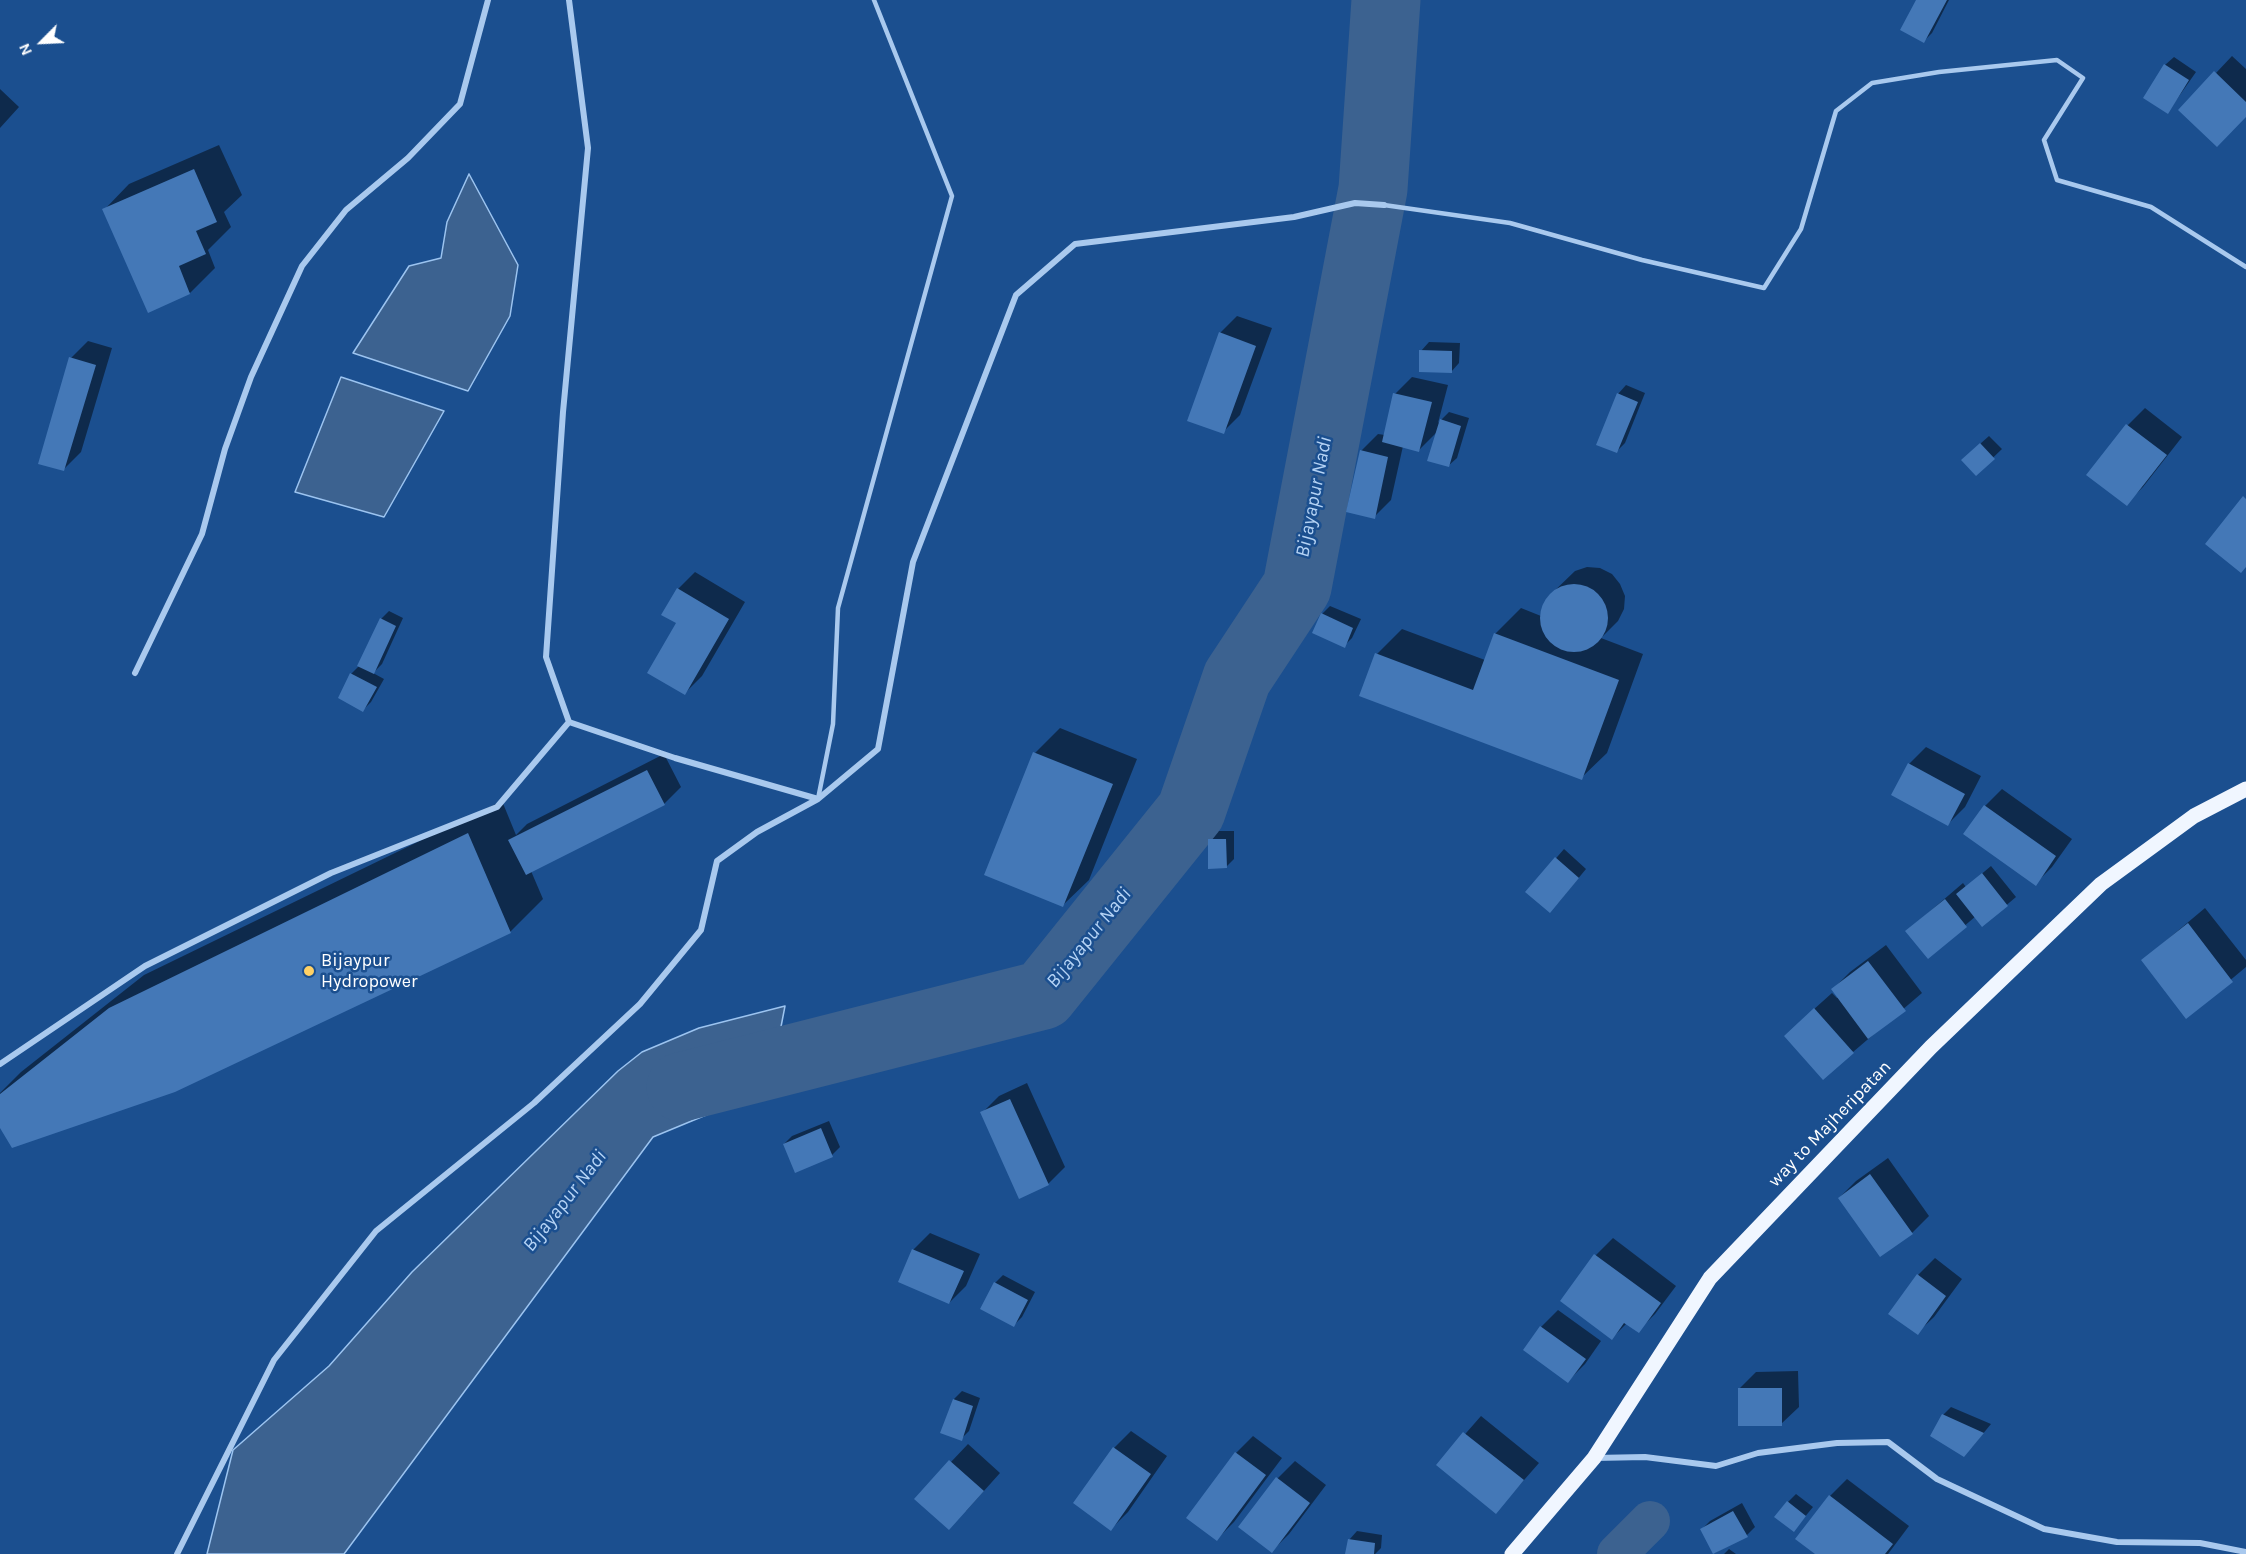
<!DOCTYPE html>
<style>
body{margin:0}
#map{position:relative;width:2246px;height:1554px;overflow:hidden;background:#1b4f8f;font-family:Karla,sans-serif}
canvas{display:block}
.north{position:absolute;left:12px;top:12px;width:60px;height:60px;-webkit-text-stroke:4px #1b4f8f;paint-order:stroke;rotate:246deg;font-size:16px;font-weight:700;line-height:24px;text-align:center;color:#fff}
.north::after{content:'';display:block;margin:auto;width:21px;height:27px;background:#fff;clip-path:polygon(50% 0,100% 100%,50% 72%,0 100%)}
</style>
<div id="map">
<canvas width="2246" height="1554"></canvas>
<div class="north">N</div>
</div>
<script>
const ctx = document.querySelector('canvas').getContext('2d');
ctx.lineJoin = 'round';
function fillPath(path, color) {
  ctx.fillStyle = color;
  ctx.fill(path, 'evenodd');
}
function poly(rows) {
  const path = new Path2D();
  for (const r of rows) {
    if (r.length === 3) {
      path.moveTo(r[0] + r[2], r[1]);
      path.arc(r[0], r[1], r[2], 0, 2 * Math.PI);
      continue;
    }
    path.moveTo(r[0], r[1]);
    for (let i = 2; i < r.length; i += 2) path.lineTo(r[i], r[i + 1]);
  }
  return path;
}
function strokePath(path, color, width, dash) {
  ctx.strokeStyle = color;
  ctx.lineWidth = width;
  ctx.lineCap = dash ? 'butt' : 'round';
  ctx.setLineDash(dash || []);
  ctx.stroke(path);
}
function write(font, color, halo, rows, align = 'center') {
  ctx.font = font + ' Karla,sans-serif';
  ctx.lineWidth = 5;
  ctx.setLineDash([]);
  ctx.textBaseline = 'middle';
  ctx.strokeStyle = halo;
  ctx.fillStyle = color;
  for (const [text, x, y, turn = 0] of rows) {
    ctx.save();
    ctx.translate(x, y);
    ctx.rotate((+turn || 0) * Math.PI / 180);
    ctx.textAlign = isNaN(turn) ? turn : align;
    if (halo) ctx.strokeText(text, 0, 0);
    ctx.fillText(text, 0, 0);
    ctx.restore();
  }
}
const water = poly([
 [469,174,518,265,510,316,468,391,353,353,409,266,441,258,447,222,469,174],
 [341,377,444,411,384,517,295,492,341,377],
 [785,1006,769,1089,653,1137,344,1554,207,1554,233,1450,329,1366,412,1272,618,1071,642,1052,699,1028,785,1006]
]);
const shadow = poly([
 [1918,0,1949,0,1932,33,1924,41],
 [2232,56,2246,69,2246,116,2216,73],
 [2174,57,2196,72,2168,112,2165,65],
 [0,89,19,107,0,128],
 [219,145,242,195,224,212,231,227,208,250,215,268,190,293,104,210,129,184],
 [1237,316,1272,328,1240,415,1223,432,1220,333],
 [88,341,112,348,81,452,64,469,71,358],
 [1429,342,1460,343,1459,363,1451,372,1421,351],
 [1412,377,1448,385,1438,423,1449,412,1469,418,1457,458,1448,466,1438,431,1419,450,1403,446,1391,500,1374,517,1361,451,1378,434,1385,435,1395,394],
 [1626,385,1645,393,1625,443,1616,452,1618,394],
 [2145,408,2182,437,2143,487,2126,504,2089,475,2128,425],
 [1989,436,2002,449,1976,474,1971,452],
 [1587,567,1600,568,1612,574,1620,584,1625,596,1624,609,1618,621,1601,638,1643,654,1607,753,1581,778,1377,654,1402,629,1485,660,1495,634,1521,608,1541,616,1547,598,1575,571],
 [695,572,745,602,702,676,685,693,678,623,678,589],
 [1330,606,1361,619,1352,638,1344,646,1322,614],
 [389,611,403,618,382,664,373,673,384,679,371,702,363,710,351,674,359,666,381,619],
 [1060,728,1137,759,1089,880,1063,905,1035,753],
 [1926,747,1981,776,1965,807,1948,824,1909,764],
 [664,754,681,787,664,804,531,871,543,899,510,932,0,1125,0,1093,21,1072,144,975,502,801,516,835,527,824],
 [2002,789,2072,839,2052,867,2035,884,1965,834,1985,806],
 [1217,831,1234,831,1234,859,1226,867,1209,840],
 [1564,849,1586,869,1558,903,1527,892],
 [1991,866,2016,897,1983,925,1976,916,1928,957,1907,931,1963,883,1966,887],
 [2205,908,2246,960,2246,967,2186,1017,2143,960],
 [1886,945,1922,993,1853,1052,1803,1019,1832,993,1837,998,1839,997,1833,989,1850,972],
 [1027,1083,1065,1167,1048,1184,982,1113,999,1096],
 [829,1121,840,1147,832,1155,784,1144,792,1136],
 [1888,1158,1929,1216,1912,1233,1880,1255,1839,1198,1856,1181],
 [930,1233,980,1254,966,1286,949,1303,913,1250],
 [1613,1238,1676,1286,1655,1314,1638,1331,1627,1323,1612,1338,1596,1255],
 [1935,1258,1962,1279,1934,1317,1917,1333,1918,1275],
 [1003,1275,1035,1292,1022,1317,1014,1325,995,1283],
 [1558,1310,1601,1341,1585,1364,1568,1381,1541,1327],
 [1798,1371,1799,1407,1781,1424,1739,1389,1756,1372],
 [962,1391,980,1398,969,1431,961,1439,954,1399],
 [1951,1407,1991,1424,1972,1447,1943,1415],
 [1481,1416,1539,1463,1496,1512,1438,1465],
 [1131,1431,1167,1456,1128,1512,1111,1529,1075,1503,1114,1448],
 [1253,1436,1282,1458,1234,1522,1217,1539,1236,1453],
 [968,1444,1000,1473,966,1511,916,1499],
 [1295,1461,1326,1485,1289,1534,1272,1551,1240,1526,1278,1478],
 [1847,1479,1909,1526,1888,1554,1818,1554,1797,1539,1830,1496],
 [1796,1494,1813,1507,1794,1530,1788,1502],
 [1742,1503,1755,1527,1747,1535,1715,1553,1701,1530,1710,1521],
 [1357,1531,1382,1535,1381,1548,1375,1554,1357,1554,1349,1540],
 [1729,1549,1736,1554,1724,1554]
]);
const canal = poly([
 [1617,1554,1650,1521]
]);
const river = poly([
 [681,1087,1043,995,1191,811,1237,678,1297,587,1373,189,1386,0]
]);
const building = poly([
 [1916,0,1947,0,1924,43,1900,30],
 [2164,64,2189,80,2168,114,2143,98],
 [2214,71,2246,102,2246,117,2217,147,2178,110],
 [194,169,217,222,196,231,206,254,179,266,190,294,148,313,102,209],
 [1219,332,1256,346,1224,434,1187,421],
 [1419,350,1452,351,1452,373,1419,372],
 [69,357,96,365,64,471,38,464],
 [1393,393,1432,402,1419,452,1382,442],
 [1617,393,1638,402,1617,453,1596,445],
 [1440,419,1461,426,1449,467,1427,461],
 [2126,424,2167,455,2127,506,2086,475],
 [1980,443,1995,459,1976,476,1961,460],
 [1360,450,1388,457,1375,519,1346,512],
 [2243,496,2246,499,2246,567,2241,573,2205,544],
 [1574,618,34],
 [677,588,729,619,685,695,647,673,676,623,661,615],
 [1321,613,1353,628,1345,648,1312,633],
 [380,618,396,626,374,674,357,666],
 [1494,633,1619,680,1582,780,1359,696,1375,653,1473,690],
 [350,673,377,687,363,712,338,698],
 [1033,752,1113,784,1063,907,984,875],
 [1908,763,1965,794,1948,826,1891,795],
 [647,770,665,805,526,875,508,840],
 [1984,805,2056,856,2036,886,1963,834],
 [468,833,511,933,175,1092,12,1148,0,1128,0,1094,109,1008],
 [1208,839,1226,839,1227,868,1208,869],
 [1555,857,1579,878,1550,913,1525,892],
 [1982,873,2008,906,1982,927,1956,894],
 [1945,899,1967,927,1928,959,1905,931],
 [2188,923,2233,982,2186,1019,2141,960],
 [1868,961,1906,1011,1868,1039,1831,989],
 [1814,1008,1854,1053,1823,1080,1784,1036],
 [1010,1099,1049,1185,1019,1199,980,1112],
 [821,1128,833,1157,795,1173,783,1144],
 [1870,1174,1913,1234,1880,1257,1838,1198],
 [912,1249,964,1271,949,1304,898,1282],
 [1594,1254,1661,1303,1639,1333,1624,1323,1612,1340,1560,1301],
 [1917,1274,1946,1296,1918,1335,1888,1314],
 [994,1282,1028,1300,1014,1327,980,1309],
 [1540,1326,1586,1359,1568,1383,1523,1350],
 [1738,1388,1782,1388,1782,1426,1738,1426],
 [953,1399,973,1406,962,1441,940,1433],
 [1942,1414,1984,1433,1964,1457,1930,1436],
 [1463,1432,1524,1480,1496,1514,1436,1465],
 [1113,1447,1151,1474,1111,1531,1073,1503],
 [1235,1452,1266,1475,1217,1541,1186,1518],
 [949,1460,984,1491,949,1530,914,1499],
 [1276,1477,1310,1503,1272,1553,1238,1527],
 [1829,1495,1893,1544,1885,1554,1815,1554,1795,1539],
 [1787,1501,1806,1516,1794,1532,1774,1517],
 [1733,1511,1748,1537,1713,1554,1700,1529],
 [1348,1539,1375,1543,1374,1554,1345,1554]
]);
const lane = poly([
 [1384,205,1510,223,1642,260,1764,288,1801,229,1836,111,1872,83,1939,72,2057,60,2083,78,2044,140,2057,180,2151,207,2246,267],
 [818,799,833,724,838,608,952,196,874,0]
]);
const street = poly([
 [569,0,588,148,563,412,546,657,569,722,675,758,818,799,878,749,913,562,1016,295,1075,244,1294,217,1355,203,1384,205],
 [135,673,202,534,225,449,251,377,302,266,346,210,408,158,460,104,488,0],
 [0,1064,145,966,331,873,497,807,569,722],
 [1595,1458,1645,1457,1716,1466,1758,1453,1837,1443,1888,1442,1937,1479,2044,1529,2117,1542,2200,1543,2246,1552],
 [177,1554,274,1360,376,1231,534,1103,640,1004,701,930,717,861,757,832,818,799]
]);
const primary = poly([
 [1512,1554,1594,1458,1710,1278,1931,1047,2101,884,2194,816,2246,789]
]);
const markers = [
 [309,971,6,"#ffd166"]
];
const poiNames = [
 ["Bijaypur",321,961],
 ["Hydropower",321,982]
];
const streetNames = [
 ["way to Majheripatan",1830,1124,-46]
];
const waterNames = [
 ["Bijayapur Nadi",1314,497,-79],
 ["Bijayapur Nadi",1089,938,-51],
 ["Bijayapur Nadi",565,1201,-52]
];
fillPath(water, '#3c6290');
strokePath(water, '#9cc4f0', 1.5);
fillPath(shadow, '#0007');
strokePath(canal, '#3c6290', 40);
strokePath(river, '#3c6290', 69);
fillPath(building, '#4478b7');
strokePath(lane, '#a9c9ee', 4.5);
strokePath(street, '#a9c9ee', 6);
strokePath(primary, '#f0f6ff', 15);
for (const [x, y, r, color] of markers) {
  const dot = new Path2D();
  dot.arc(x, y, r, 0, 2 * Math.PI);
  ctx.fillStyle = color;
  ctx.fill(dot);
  strokePath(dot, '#1b4f8f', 2);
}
write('18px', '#fff', '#1b4f8f', poiNames, 'left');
write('18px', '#fff', '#1b4f8f', streetNames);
write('italic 20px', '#b5d3f5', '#1b4f8f', waterNames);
</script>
